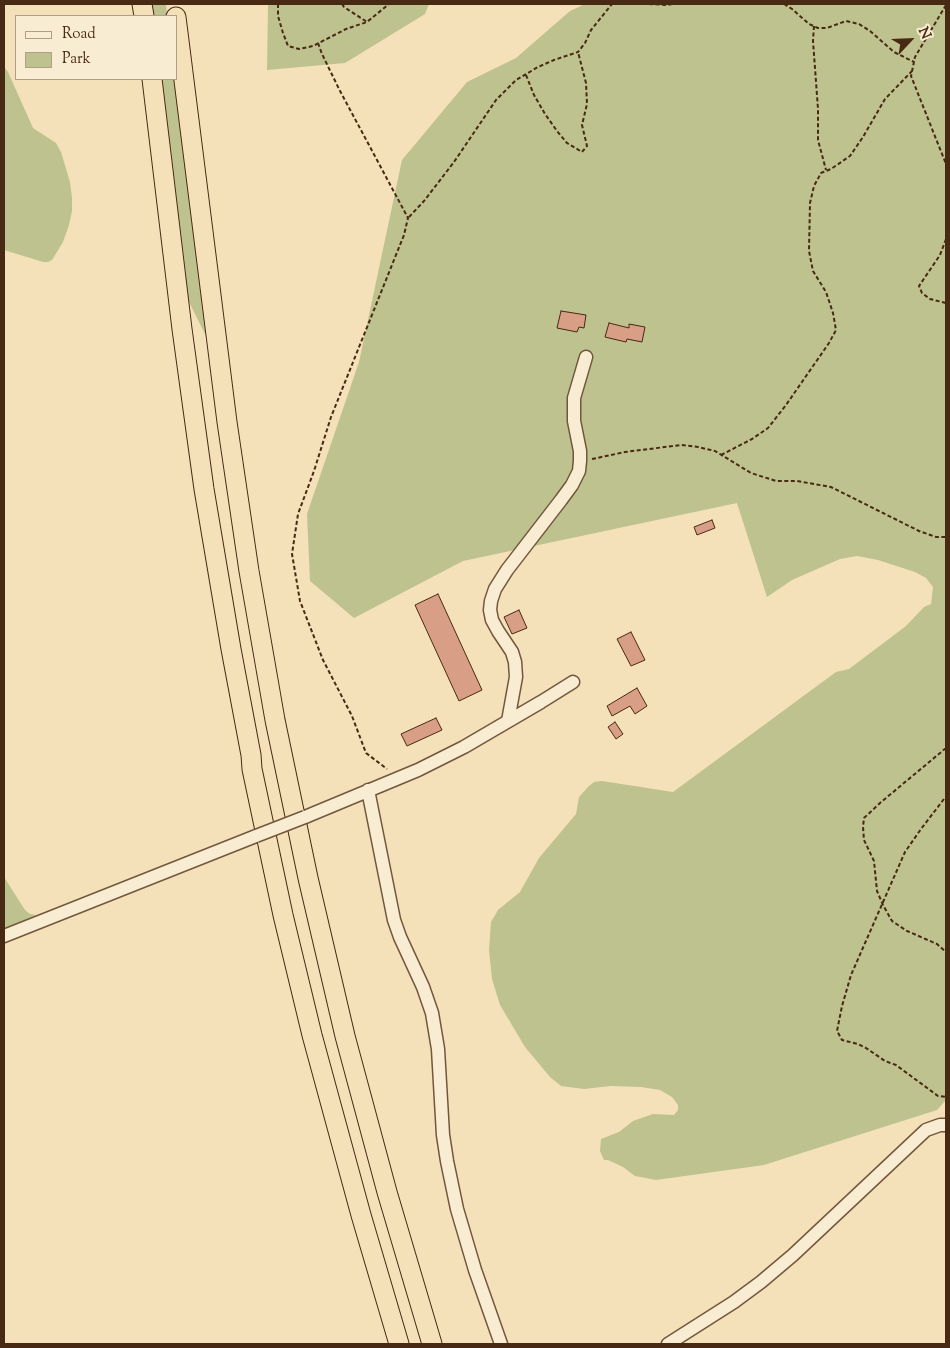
<!DOCTYPE html>
<style>
body{margin:0}
#map{position:relative;width:950px;height:1348px;overflow:hidden;background:#f4e1b9;font-family:"Sorts Mill Goudy",serif}
canvas{display:block}
.frame{position:absolute;inset:0;border:5px solid #482913;pointer-events:none}
.legend{position:absolute;left:15px;top:15px;width:162px;height:65px;box-sizing:border-box;background:#f8ecd2;border:1px solid #b29e86;margin:0;padding:6px 9px;list-style:none;font-size:15px;color:#482913}
.legend li{display:flex;align-items:center;gap:10px;height:25px}
.legend b{width:25px;border:1px solid #b29e86}
.north{position:absolute;left:885px;top:15px;width:50px;height:50px;-webkit-text-stroke:4px #f8ecd2;paint-order:stroke;rotate:65deg;font-size:14px;font-weight:700;line-height:20px;text-align:center;color:#482913}
.north::after{content:'';display:block;margin:auto;width:18px;height:22px;background:#482913;clip-path:polygon(50% 0,100% 100%,50% 72%,0 100%)}
</style>
<div id="map">
<canvas width="950" height="1348"></canvas>
<div class="frame"></div>
<ul class="legend">
<li><b style="height:6px;background:#f8ecd2"></b>Road</li>
<li><b style="height:14px;background:#bdc28e"></b>Park</li>
</ul>
<div class="north">N</div>
</div>
<script>
const ctx = document.querySelector('canvas').getContext('2d');
ctx.lineJoin = 'round';
function fillPath(path, color) {
  ctx.fillStyle = color;
  ctx.fill(path, 'evenodd');
}
function poly(rows) {
  const path = new Path2D();
  for (const r of rows) {
    path.moveTo(r[0], r[1]);
    for (let i = 2; i < r.length; i += 2) path.lineTo(r[i], r[i + 1]);
  }
  return path;
}
function strokePath(path, color, width, dash) {
  ctx.strokeStyle = color;
  ctx.lineWidth = width;
  ctx.lineCap = dash ? 'butt' : 'round';
  ctx.setLineDash(dash || []);
  ctx.stroke(path);
}
const green = poly([
 [150,4,166,4,167,16,151,16],
 [268,4,429,4,425,14,345,63,267,70],
 [585,4,946,4,946,1100,937,1110,764,1165,656,1180,635,1176,623,1167,608,1160,604,1160,600,1151,601,1139,619,1132,633,1121,653,1114,674,1115,678,1110,678,1105,672,1097,660,1090,641,1087,611,1086,584,1089,561,1086,550,1077,525,1047,500,1005,492,979,489,950,491,922,498,910,520,892,539,858,576,814,579,797,589,786,594,782,602,781,673,792,836,672,849,669,906,626,924,607,931,604,933,587,926,578,915,572,878,560,857,556,840,559,792,580,767,597,737,503,463,561,354,618,310,581,307,514,359,362,402,160,467,82,516,58,570,11],
 [4,67,8,72,33,128,56,143,61,152,70,182,72,198,72,211,69,225,63,242,52,260,48,262,43,262,4,250],
 [159,79,175,79,208,340,187,298],
 [4,877,25,910,30,914,36,915,4,930]
]);
const building = poly([
 [561,311,586,315,584,328,579,327,577,332,557,328,561,311],
 [609,323,629,328,629,324,645,327,642,342,627,339,626,342,605,337,609,323],
 [712,520,715,528,697,535,694,527,712,520],
 [438,594,482,690,459,701,415,605,438,594],
 [519,610,527,628,512,634,504,617,519,610],
 [631,632,645,660,631,666,617,639,631,632],
 [637,688,647,706,635,714,630,706,612,716,607,706,637,688],
 [436,718,442,730,407,746,401,734,436,718],
 [615,722,623,734,616,739,608,727,615,722]
]);
const path = poly([
 [278,4,278,16,283,33,288,46,299,49,313,46,346,29,367,22,389,4],
 [342,4,344,7,367,22],
 [649,4,667,5,673,4],
 [784,4,792,9,809,24,818,28,827,28,846,21,859,24,870,31,894,52,914,62],
 [946,5,915,57,911,76,946,164],
 [814,26,813,41,818,109,818,140,826,170],
 [318,43,322,54,339,89,408,218,404,235,331,417,314,471,298,514,292,554,300,601,323,660,352,716,366,753,387,769],
 [526,75,534,95,545,114,557,131,567,143,582,152,587,146,582,125,587,104,586,83,578,52],
 [409,217,424,201,454,162,496,100,516,80,538,67,554,60,578,52,585,43,591,30,612,4],
 [946,239,940,255,919,286,922,293,930,299,946,303],
 [721,455,752,439,768,428,786,405,829,343,836,330,833,313,826,292,813,271,809,251,810,203,814,186,821,173,831,169,850,156,863,137,885,99,912,71],
 [592,459,625,452,681,445,698,447,715,451,751,473,776,481,797,481,831,487,919,531,936,537,946,537],
 [946,748,880,803,864,818,863,827,864,840,874,861,877,891,883,905,892,921,907,931,937,944,946,952],
 [946,748,946,716],
 [944,799,921,829,905,852,851,975,842,1006,837,1031,842,1040,858,1044,866,1048,885,1061,896,1065,938,1096,946,1097],
 [946,1087,946,1113]
]);
const minor = poly([
 [508,721,516,677,515,662,512,652,498,631,492,620,490,610,491,601,495,589,507,570,561,500,572,485,579,471,580,461,580,451,574,421,574,398,586,357],
 [368,790,394,920,400,937,423,987,432,1013,438,1049,443,1135,447,1161,457,1209,475,1270,501,1344],
 [305,817,418,770,464,747,541,702,573,682],
 [4,936,256,836],
 [668,1344,734,1302,761,1282,793,1255,926,1130,940,1125,946,1125]
]);
const highway = poly([
 [142,4,144,16],
 [176,17,227,422,249,571,275,720,308,878,345,1036,387,1192,432,1344],
 [152,79,182,329,204,489,231,649,251,755,252,769,283,915,312,1035,361,1215,399,1344]
]);
const minorBridge = poly([
 [256,836,305,817]
]);
fillPath(green, '#bdc28e');
fillPath(building, '#d89e86');
strokePath(building, '#482913', 1);
strokePath(minor, '#73573c', 15);
strokePath(highway, '#482913', 21);
strokePath(path, '#482913', 2, [4, 2.5]);
strokePath(minor, '#f8ecd2', 12);
strokePath(highway, '#f4e1b9', 19);
strokePath(minorBridge, '#73573c', 15, []);
strokePath(minorBridge, '#f8ecd2', 12);
</script>
